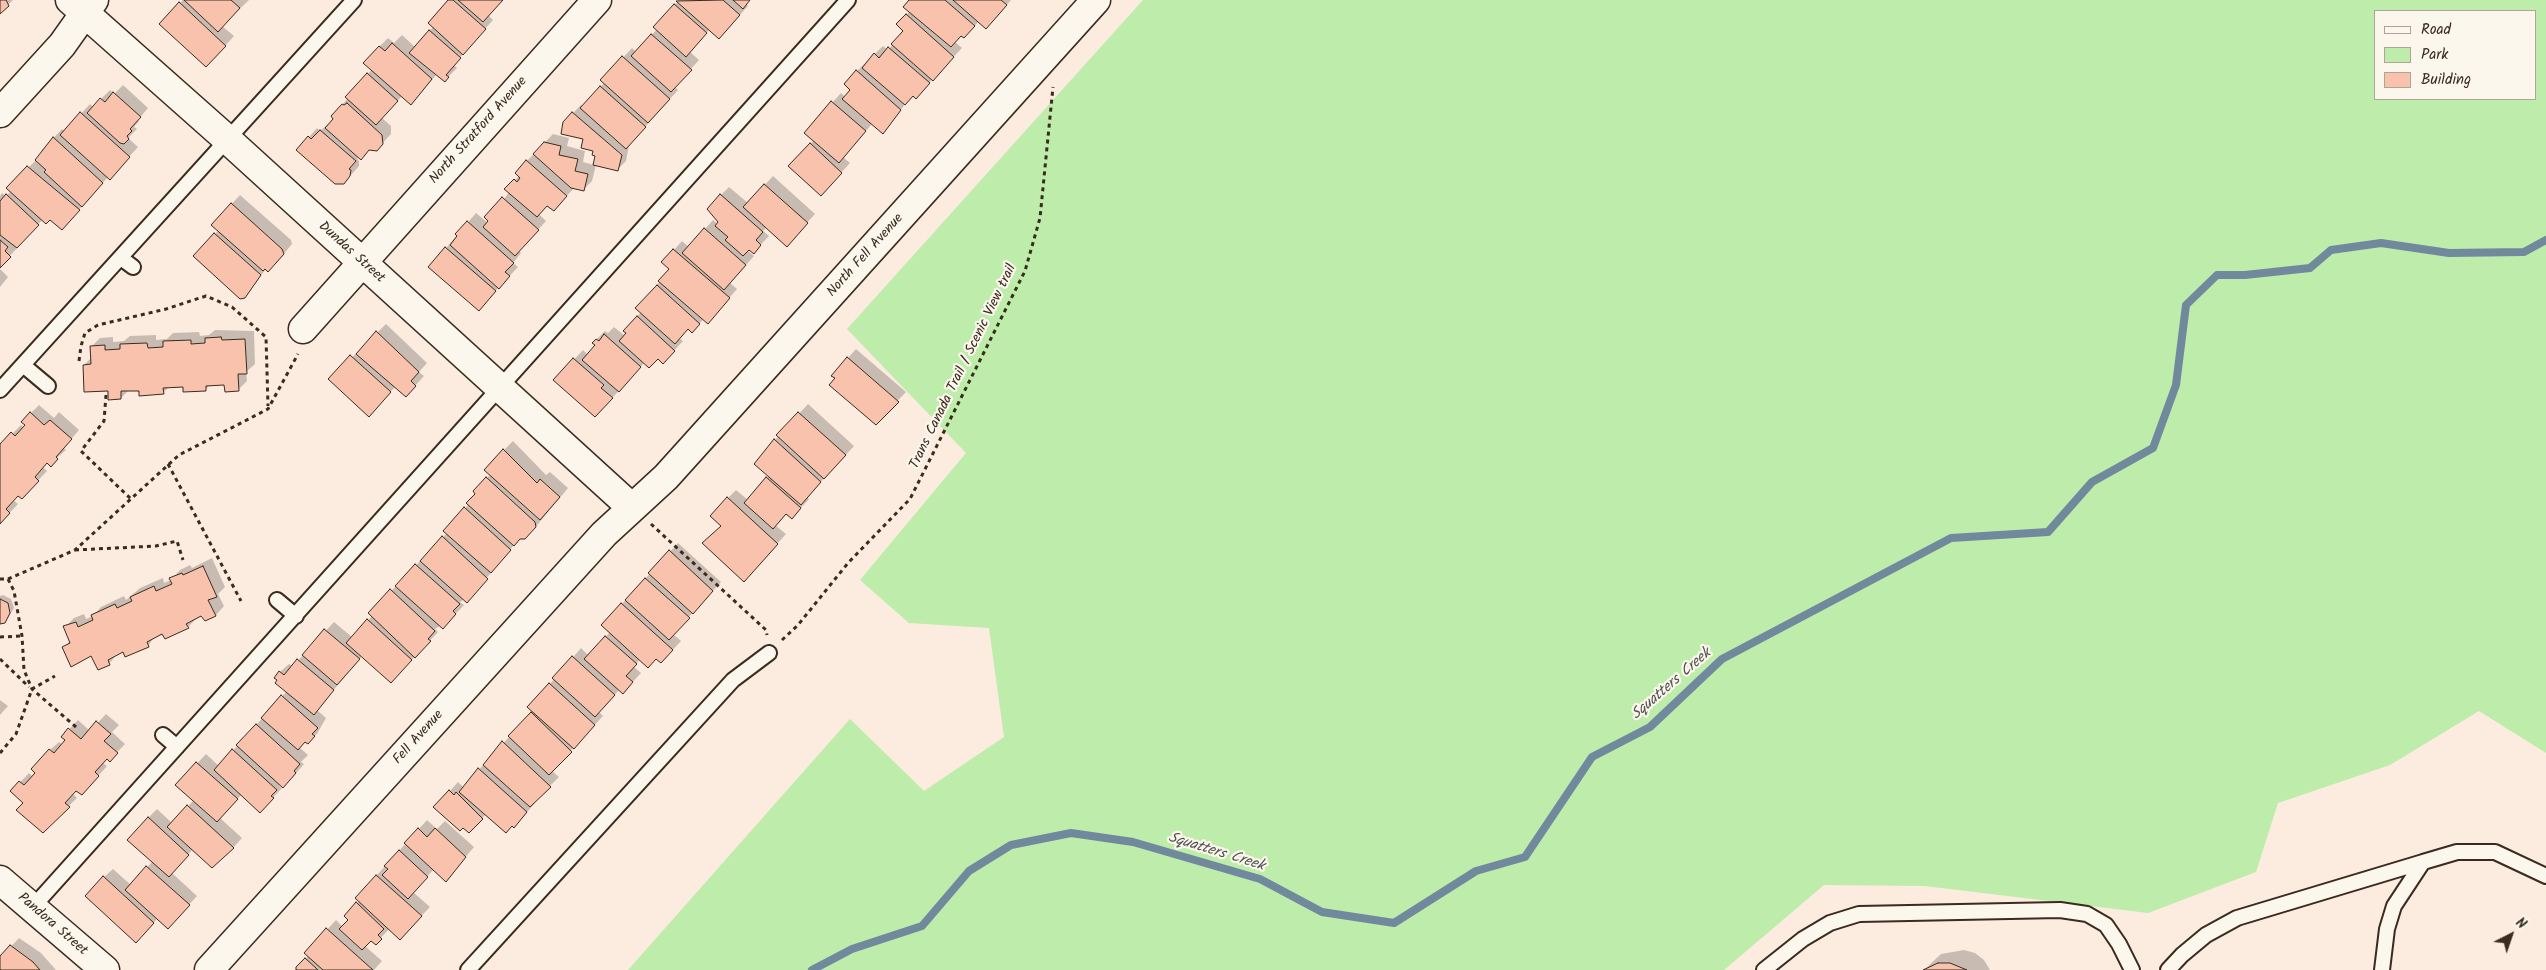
<!DOCTYPE html>
<style>
body{margin:0}
#map{position:relative;width:2546px;height:970px;overflow:hidden;background:#fbecdf;font-family:Kalam,sans-serif}
canvas{display:block}
.legend{position:absolute;left:2374px;top:10px;width:162px;height:90px;box-sizing:border-box;background:#fbf7ec;border:1px solid #aea59a;margin:0;padding:6px 9px;list-style:none;font-size:15px;color:#3b2a1e}
.legend li{display:flex;align-items:center;gap:10px;height:25px}
.legend b{width:25px;border:1px solid #aea59a}
.north{position:absolute;left:2486px;top:910px;width:50px;height:50px;-webkit-text-stroke:4px #fbf7ec;paint-order:stroke;rotate:41deg;font-size:14px;font-weight:700;line-height:20px;text-align:center;color:#3b2a1e}
.north::after{content:'';display:block;margin:auto;width:18px;height:22px;background:#3b2a1e;clip-path:polygon(50% 0,100% 100%,50% 72%,0 100%)}
</style>
<div id="map">
<canvas width="2546" height="970"></canvas>
<ul class="legend">
<li><b style="height:6px;background:#fbf7ec"></b>Road</li>
<li><b style="height:14px;background:#bdecab"></b>Park</li>
<li><b style="height:14px;background:#f9c2ac"></b>Building</li>
</ul>
<div class="north">N</div>
</div>
<script>
const ctx = document.querySelector('canvas').getContext('2d');
ctx.lineJoin = 'round';
function fillPath(path, color) {
  ctx.fillStyle = color;
  ctx.fill(path, 'evenodd');
}
function poly(rows) {
  const path = new Path2D();
  for (const r of rows) {
    path.moveTo(r[0], r[1]);
    for (let i = 2; i < r.length; i += 2) path.lineTo(r[i], r[i + 1]);
  }
  return path;
}
function strokePath(path, color, width, dash) {
  ctx.strokeStyle = color;
  ctx.lineWidth = width;
  ctx.lineCap = dash ? 'butt' : 'round';
  ctx.setLineDash(dash || []);
  ctx.stroke(path);
}
function write(font, color, halo, rows, align = 'center') {
  ctx.font = font + ' Kalam,sans-serif';
  ctx.lineWidth = 4.5;
  ctx.setLineDash([]);
  ctx.textBaseline = 'middle';
  ctx.strokeStyle = halo;
  ctx.fillStyle = color;
  for (const [text, x, y, turn = 0] of rows) {
    ctx.save();
    ctx.translate(x, y);
    ctx.rotate((+turn || 0) * Math.PI / 180);
    ctx.textAlign = isNaN(turn) ? turn : align;
    if (halo) ctx.strokeText(text, 0, 0);
    ctx.fillText(text, 0, 0);
    ctx.restore();
  }
}
const green = poly([
 [1143,0,2546,0,2546,753,2479,711,2390,765,2278,803,2256,872,2148,913,1925,886,1824,885,1724,970,628,970,850,719,924,791,1004,737,989,628,909,623,860,580,966,453,847,329],
 [2375,11,2535,11,2535,99,2375,99]
]);
const shadow = poly([
 [0,0,13,0,0,12],
 [183,0,249,0,222,26,234,36,215,57,160,24],
 [450,0,502,0,488,15,493,20,468,48,454,65,457,68,445,80,437,74,411,104,402,96,382,118,391,126,391,134,376,150,370,149,359,157,357,159,359,161,359,166,344,183,309,137,317,128,320,131,335,118,333,116,372,69,379,47,388,38,394,43,402,35,415,47,434,26],
 [679,0,750,0,746,4,748,6,728,28,710,29,689,51,699,60,675,87,678,90,629,145,626,161,618,169,596,165,592,181,583,190,574,188,562,201,548,204,539,214,546,221,519,251,521,253,513,263,518,267,487,300,446,248,476,213,488,223,509,192,506,189,519,176,527,161,553,134,569,138,567,146,585,151,583,162,594,165,597,155,585,138,573,113,581,105,583,106,605,82,602,80,632,48,636,52,657,29,655,27],
 [911,0,1011,0,995,19,979,21,973,28,962,35,955,42,962,48,924,88,913,94,883,133,872,124,843,157,850,163,829,186,790,166,814,140,805,133,841,93,845,97,852,89,857,71,883,46,888,50,905,30,898,24,910,11],
 [123,85,148,108,138,120,139,121,134,127,137,129,128,138,138,147,118,169,108,177,70,220,43,219,0,267,0,196,2,193,6,196,11,191,8,188,43,153,41,151,62,129,65,131,90,104,93,107,110,90,114,94],
 [773,176,815,214,795,236,767,227,763,231,769,236,754,252,749,248,747,250,754,256,730,283,737,289,716,313,704,319,692,331,688,328,679,338,683,341,671,354,645,362,604,407,555,380,583,350,588,355,597,345,594,342,605,331,608,333,614,327,625,336,628,333,625,331,641,312,637,308,671,269,674,250,682,241,689,247,713,220,718,224,721,195,729,187,748,203],
 [240,195,291,240,292,244,277,262,266,269,245,296,215,234,219,230,213,224],
 [0,269,8,277,0,287],
 [386,324,427,363,419,372,424,376,414,387,395,387,377,407,330,379],
 [215,330,254,331,255,364,246,372,247,381,238,390,226,384,211,384,206,389,184,386,170,386,163,393,129,390,121,398,109,389,84,365,92,357,92,346,100,338,113,337,113,342,124,341,130,336,156,335,156,340,167,339,173,333,199,332,200,336,209,335],
 [856,349,906,392,876,423,836,378,848,358],
 [808,404,854,446,807,497,809,499,800,509,791,518,786,513,775,525,786,534,753,571,723,525,728,498,736,490,748,500,769,476,775,440],
 [39,405,54,418,59,412,79,430,64,448,66,450,59,456,51,465,47,462,43,467,47,471,30,489,18,494,13,500,18,504,0,523,0,446,21,425,24,428,31,413],
 [513,441,546,475,550,472,568,488,534,529,518,540,475,592,460,602,464,605,451,619,435,629,438,632,399,673,362,656,317,710,326,718,317,734,299,747,308,755,301,762,304,764,292,778,281,784,279,786,282,788,269,802,242,794,220,818,242,838,233,848,193,849,172,873,197,896,177,918,158,918,144,933,104,877,113,869,131,885,153,861,148,818,157,809,172,823,194,800,177,785,206,754,219,766,287,691,280,672,289,664,293,666,334,622,352,637,373,615,370,613,447,533,476,494,474,491,491,474,504,450],
 [678,543,721,582,673,634,681,641,670,653,657,658,640,659,634,667,641,673,631,684,620,689,599,712,603,716,552,771,559,777,534,802,535,803,522,818,486,814,478,823,450,791,458,782,463,787,533,711,550,684,581,648,589,656,610,632,622,604],
 [212,558,225,587,218,594,224,606,216,615,205,619,201,614,188,627,166,638,163,632,156,635,148,646,117,654,109,664,91,655,63,648,70,641,65,627,74,618,84,614,86,619,93,616,101,607,124,596,126,600,140,588,163,578,164,583,171,580,180,570,190,565,192,568],
 [3,595,11,599,14,608,8,618,0,623,0,596],
 [0,700,8,706,0,715],
 [106,714,119,725,112,732,125,744,110,760,107,758,103,763,107,766,90,785,77,789,73,794,77,798,43,831,24,803,12,791,29,773,33,777,50,750,59,742,63,745,67,740,62,737,78,720,90,731],
 [427,820,437,829,445,821,474,847,446,880,434,869,413,892,430,907,409,929,390,928,376,943,371,939,365,946,382,961,374,970,296,970,309,955,306,952,336,920,343,927,349,920,345,916,359,901,356,898],
 [19,938,41,953,56,970,0,970,0,958],
 [1964,950,1975,953,1984,960,1990,970,1924,970,1941,954]
]);
const stream = poly([
 [812,970,852,949,922,926,969,871,1011,845,1071,833,1133,842,1260,879,1322,912,1394,923,1476,871,1525,857,1592,757,1650,727,1722,659,1951,538,2048,532,2092,482,2153,448,2176,385,2186,305,2217,275,2245,275,2310,268,2331,250,2381,243,2449,253,2524,252,2546,240]
]);
const building = poly([
 [0,0,6,0,9,6,0,14,0,0],
 [184,0,231,0,240,8,218,32,184,0],
 [448,0,453,0,486,29,463,55,428,23,448,0],
 [458,0,503,0,483,22,458,0],
 [723,0,740,15,719,39,676,1,723,0],
 [733,0,750,0,743,9,733,0],
 [909,0,945,0,975,26,964,38,961,36,951,47,903,7,909,0],
 [953,0,1001,0,1007,5,986,29,953,0],
 [179,2,226,46,206,67,159,24,179,2],
 [674,4,707,33,686,57,653,27,674,4],
 [906,14,954,57,933,81,891,44,903,31,896,24,906,14],
 [429,30,461,58,446,75,449,77,445,82,409,53,429,30],
 [651,34,692,70,671,92,631,56,651,34],
 [392,43,432,79,411,105,363,63,379,46,385,51,392,43],
 [888,47,930,83,916,99,913,96,905,105,862,68,874,53,879,58,888,47],
 [622,56,670,99,648,123,600,80,622,56],
 [856,70,901,110,883,134,842,99,850,90,844,84,856,70],
 [367,73,398,101,376,125,345,97,367,73],
 [600,86,646,127,626,149,580,108,600,86],
 [113,92,141,117,130,129,132,131,127,136,129,139,124,144,120,143,87,113,100,98,105,102,113,92],
 [831,101,866,131,839,163,804,133,831,101],
 [347,103,382,135,383,144,377,151,369,150,361,160,325,128,333,119,331,116,342,104,344,105,347,103],
 [80,112,130,157,110,180,60,135,80,112],
 [572,112,622,155,618,171,593,165,595,156,592,155,593,151,581,148,583,139,561,134,563,122,572,112],
 [320,130,356,161,349,169,351,170,350,176,344,184,335,184,296,150,308,136,311,139,320,130],
 [53,137,103,183,82,207,44,172,46,170,35,160,53,137],
 [544,142,561,146,559,155,578,159,575,171,588,174,584,191,571,188,533,154,544,142],
 [810,143,842,173,821,196,788,166,810,143],
 [526,160,567,196,554,211,547,206,537,217,504,189,514,179,517,182,520,178,515,173,526,160],
 [27,166,80,210,62,230,50,220,46,224,6,188,27,166],
 [764,184,808,223,787,247,743,207,764,184],
 [6,194,39,225,17,248,0,235,0,201,6,194],
 [720,194,763,232,756,240,761,245,754,254,749,250,743,256,725,240,728,237,715,226,718,222,707,209,720,194],
 [502,197,539,230,515,256,483,227,488,221,484,217,502,197],
 [231,203,282,249,284,254,268,272,265,269,263,271,211,225,231,203],
 [467,221,514,263,505,272,510,276,499,289,450,245,457,236,455,234,467,221],
 [704,228,746,265,724,290,682,253,704,228],
 [214,233,261,275,245,298,240,299,193,256,214,233],
 [0,240,8,247,5,251,11,257,0,268,0,240],
 [445,247,496,291,479,311,428,267,445,247],
 [673,249,730,298,708,324,658,281,669,269,661,262,673,249],
 [657,285,700,324,692,333,688,329,675,344,635,308,657,285],
 [637,316,675,351,663,364,658,359,649,368,619,341,626,333,623,331,637,316],
 [376,331,419,372,411,381,416,386,406,397,356,354,376,331],
 [604,334,641,367,619,392,582,360,595,345,592,343,596,339,599,341,604,334],
 [221,337,222,340,245,339,247,374,238,374,239,391,225,392,224,385,206,386,206,391,183,392,183,387,163,388,164,394,139,396,139,391,121,391,121,399,108,400,108,391,84,392,83,365,91,364,90,346,105,345,105,350,120,349,120,344,147,343,148,348,163,347,163,341,191,340,191,344,205,343,205,338,221,337],
 [350,355,391,392,369,417,328,379,350,355],
 [847,357,899,402,876,425,829,385,835,378,831,376,847,357],
 [573,358,604,385,601,388,613,398,595,417,553,380,573,358],
 [30,412,44,425,50,420,72,439,56,457,58,459,51,467,47,463,35,477,39,481,22,499,18,496,6,509,10,513,0,524,0,444,11,432,15,436,25,425,21,422,30,412],
 [798,412,846,455,824,479,776,435,798,412],
 [774,439,821,482,801,505,754,464,774,439],
 [503,449,537,483,540,479,560,497,540,520,484,470,503,449],
 [486,477,535,522,536,527,525,539,520,539,514,546,466,503,475,494,473,491,486,477],
 [766,477,801,508,792,519,786,514,773,529,744,503,766,477],
 [727,497,778,544,744,582,702,543,721,526,710,516,727,497],
 [464,507,511,550,491,573,443,531,464,507],
 [442,536,488,579,467,603,420,561,442,536],
 [669,550,713,591,693,614,648,573,669,550],
 [415,564,460,604,453,611,456,614,443,629,395,586,415,564],
 [203,566,217,597,208,600,216,616,205,621,201,616,186,624,189,628,165,639,162,634,147,642,149,647,125,657,123,652,108,660,110,665,98,670,91,656,71,667,62,647,70,643,63,626,76,622,78,627,93,620,91,615,115,604,117,608,132,601,130,597,154,586,156,591,172,584,169,578,182,573,183,575,203,566],
 [645,578,690,618,669,640,625,600,645,578],
 [390,589,435,631,428,639,431,641,415,658,368,613,390,589],
 [0,599,8,603,10,613,5,623,0,624,0,599],
 [621,603,673,650,661,663,656,659,648,668,601,625,621,603],
 [367,619,412,660,391,683,346,643,367,619],
 [324,629,360,659,337,685,302,655,324,629],
 [605,636,637,664,626,676,633,682,623,694,584,659,605,636],
 [572,656,615,695,595,717,552,678,572,656],
 [297,659,334,690,314,715,275,683,277,680,274,678,279,671,284,675,297,659],
 [549,683,595,725,574,749,527,707,549,683],
 [281,695,318,728,312,734,315,736,308,744,305,742,298,750,261,718,281,695],
 [531,712,572,752,549,775,508,736,531,712],
 [96,721,111,734,104,741,118,753,110,762,107,759,95,772,99,776,82,795,76,791,65,803,70,807,43,833,16,810,23,803,10,791,19,781,24,785,35,773,31,769,49,749,54,753,65,740,61,737,68,728,81,739,96,721],
 [256,724,300,764,294,771,296,773,283,788,236,745,256,724],
 [502,741,551,787,530,807,483,765,502,741],
 [232,749,277,790,271,796,274,798,260,813,214,770,232,749],
 [196,762,238,799,217,822,175,785,196,762],
 [478,768,527,812,514,828,512,826,506,833,459,792,478,768],
 [449,790,454,795,456,792,483,819,469,833,463,828,460,831,433,807,449,790],
 [187,805,234,848,212,868,167,827,187,805],
 [148,817,189,855,169,877,127,840,148,817],
 [418,828,427,837,435,828,466,857,446,882,404,843,418,828],
 [399,850,428,877,408,899,382,875,388,869,384,866,399,850],
 [146,866,190,905,168,929,125,890,146,866],
 [376,875,422,916,400,940,355,898,376,875],
 [103,876,154,923,136,943,85,896,103,876],
 [356,902,384,929,378,935,382,939,376,945,371,941,362,950,339,929,348,920,344,916,356,902],
 [326,928,373,970,323,970,304,953,326,928],
 [10,945,33,962,40,970,0,970,0,956,10,945],
 [305,958,318,970,296,970,296,967,305,958],
 [1938,963,1950,963,1967,970,1923,970,1938,963]
]);
const path = poly([
 [79,361,81,346,85,333,98,325,166,309,206,296,232,307,266,337,268,406],
 [106,395,104,421,81,451,131,499],
 [168,464,241,601],
 [651,524,766,630,767,635],
 [75,550,156,546,177,541,183,560],
 [0,579,8,579,75,550,179,455,268,409,298,354],
 [8,579,14,591,22,636,24,670,32,689,76,727],
 [0,637,22,636],
 [782,640,798,625,848,563,910,499,1025,271,1040,218,1053,87],
 [0,659,29,687],
 [0,753,16,734,32,689,55,676]
]);
const service = poly([
 [121,258,133,267],
 [23,365,48,386],
 [0,390,354,0],
 [277,600,296,616],
 [163,735,177,747],
 [32,908,848,0],
 [468,970,733,680,769,653],
 [1764,970,1803,939,1830,923,1859,914,2060,910,2087,914,2106,925,2119,944,2132,970],
 [2168,970,2182,955,2206,935,2237,918,2423,862],
 [2382,970,2387,929,2394,906,2423,862,2457,852,2495,852,2546,876]
]);
const minor = poly([
 [70,0,228,140,631,507],
 [0,113,62,45,94,0],
 [303,329,597,0],
 [0,880,105,970],
 [209,970,604,534,666,477,1096,0]
]);
const streetNames = [
 ["North Stratford Avenue",479,131,-48],
 ["Dundas Street",351,253,42],
 ["North Fell Avenue",866,256,-48],
 ["Trans Canada Trail / Scenic View trail",964,367,-64],
 ["Fell Avenue",419,738,-48],
 ["Pandora Street",52,925,41]
];
const waterNames = [
 ["Squatters Creek",1672,685,-41],
 ["Squatters Creek",1216,853,17]
];
fillPath(green, '#bdecab');
fillPath(shadow, '#0003');
strokePath(stream, '#71899d', 8);
fillPath(building, '#f9c2ac');
strokePath(building, '#3b2a1e', 1);
strokePath(service, '#3b2a1e', 18);
strokePath(minor, '#3b2a1e', 31);
strokePath(path, '#3b2a1e', 3, [4, 4]);
strokePath(service, '#fbf7ec', 14);
strokePath(minor, '#fbf7ec', 28);
write('14px', '#3b2a1e', '#fbf7ec', streetNames);
write('italic 15px', '#525253', '#fbf7ec', waterNames);
</script>
